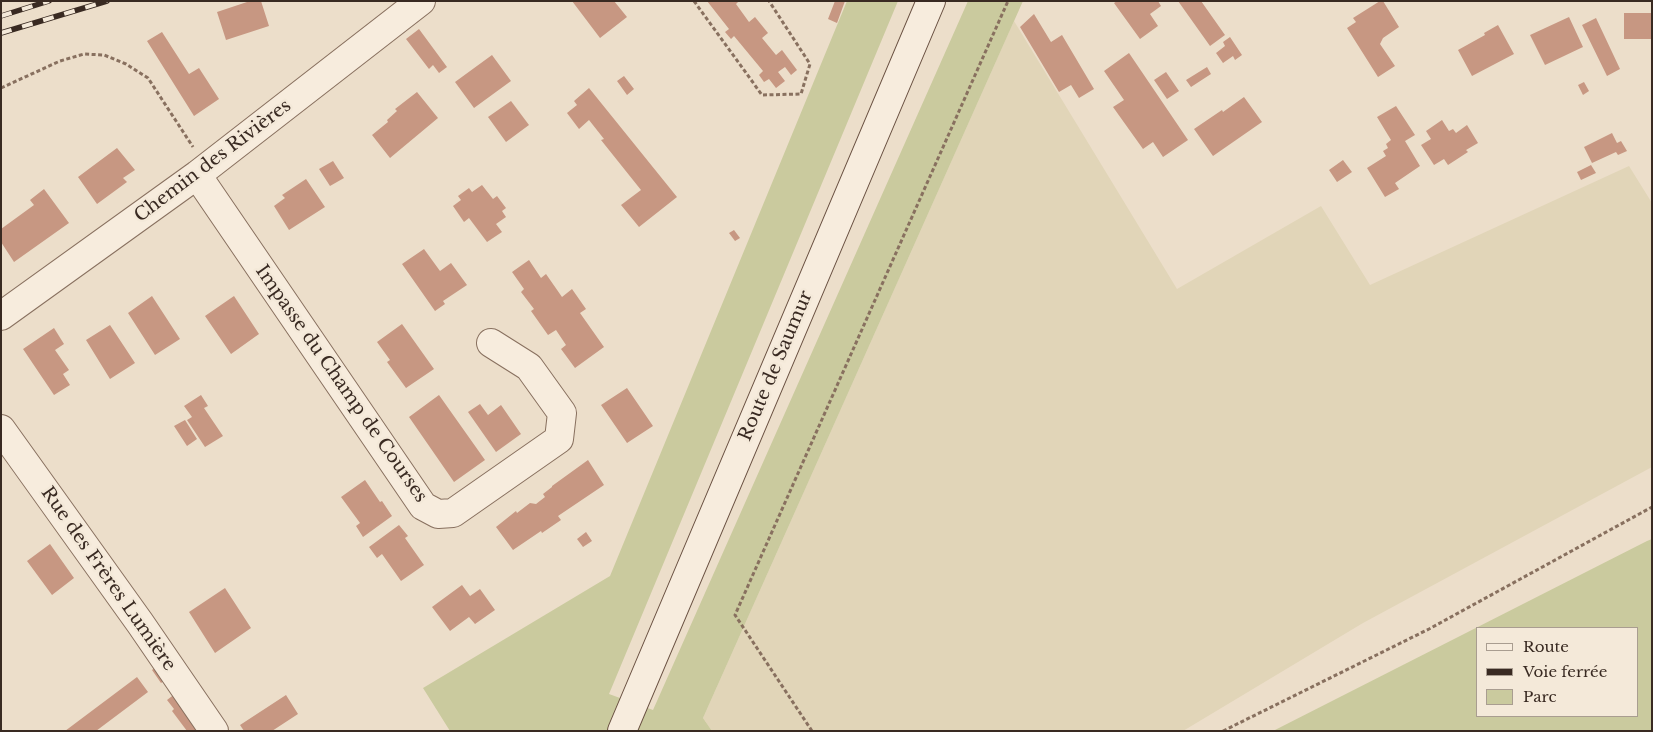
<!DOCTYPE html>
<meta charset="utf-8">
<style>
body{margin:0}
#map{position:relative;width:1653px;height:732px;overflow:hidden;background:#ecdeca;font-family:"Libre Baskerville",serif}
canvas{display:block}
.frame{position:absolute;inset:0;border:2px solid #392a22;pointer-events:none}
.legend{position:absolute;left:1476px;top:627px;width:162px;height:90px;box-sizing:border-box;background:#f4e9d9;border:1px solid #a99d90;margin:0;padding:6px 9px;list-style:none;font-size:15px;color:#392a22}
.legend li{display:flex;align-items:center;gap:10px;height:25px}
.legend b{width:25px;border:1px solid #a99d90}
</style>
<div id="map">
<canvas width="1653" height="732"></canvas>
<div class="frame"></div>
<ul class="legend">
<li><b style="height:6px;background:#f7ecdd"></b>Route</li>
<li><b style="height:6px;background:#392a22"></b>Voie ferrée</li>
<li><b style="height:14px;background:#caca9e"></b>Parc</li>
</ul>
</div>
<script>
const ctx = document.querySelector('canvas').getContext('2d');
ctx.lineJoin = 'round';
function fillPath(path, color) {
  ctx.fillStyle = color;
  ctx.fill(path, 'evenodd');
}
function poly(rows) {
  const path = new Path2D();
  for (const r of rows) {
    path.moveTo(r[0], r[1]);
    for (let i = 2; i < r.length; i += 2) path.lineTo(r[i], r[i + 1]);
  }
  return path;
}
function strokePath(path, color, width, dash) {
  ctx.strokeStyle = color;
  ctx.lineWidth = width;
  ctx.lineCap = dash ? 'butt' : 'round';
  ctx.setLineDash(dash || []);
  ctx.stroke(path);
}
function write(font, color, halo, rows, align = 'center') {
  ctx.font = font + ' "Libre Baskerville",serif';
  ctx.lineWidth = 5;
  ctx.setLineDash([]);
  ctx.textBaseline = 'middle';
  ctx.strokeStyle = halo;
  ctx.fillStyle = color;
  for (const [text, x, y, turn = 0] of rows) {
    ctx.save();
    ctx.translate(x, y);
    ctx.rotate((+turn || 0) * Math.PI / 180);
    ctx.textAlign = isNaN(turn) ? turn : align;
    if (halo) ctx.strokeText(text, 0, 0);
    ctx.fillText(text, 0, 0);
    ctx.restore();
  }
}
const farmland = poly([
 [1014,21,1177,289,1321,206,1370,285,1629,166,1652,203,1652,467,1363,623,1183,731,712,731,703,718]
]);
const green = poly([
 [847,1,898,1,609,694,653,710,968,1,1023,1,703,718,712,731,450,731,423,688,610,576],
 [1652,539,1652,731,1273,731,1647,541],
 [1477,628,1637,628,1637,716,1477,716]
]);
const building = poly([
 [250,1,261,1,269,26,226,40,217,12],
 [572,1,614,1,627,17,600,38],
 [707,1,739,1,736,4,749,22,755,17,768,33,762,38,776,55,782,50,797,70,791,75,785,67,778,72,785,81,776,88,769,79,764,82,759,75,763,71,734,36,731,39,725,32,729,29],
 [835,1,845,1,837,23,828,19],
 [1117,1,1158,1,1161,6,1150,14,1158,26,1140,39,1114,3],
 [1178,1,1201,1,1225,35,1210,46],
 [1380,1,1383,1,1399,27,1383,38,1380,44,1395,66,1378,77,1347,28,1356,22,1353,18],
 [1624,13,1652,13,1652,39,1624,39],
 [1034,14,1051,42,1062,35,1094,89,1079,98,1071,85,1059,92,1020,27],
 [1569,17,1583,47,1545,65,1530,35],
 [1596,18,1620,69,1607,76,1582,25],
 [1498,25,1514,54,1472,76,1458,50,1485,35,1484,33],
 [419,29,447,67,439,73,433,65,429,69,406,39],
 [162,32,189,74,199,68,219,99,194,116,147,41],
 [1230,37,1242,55,1235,60,1233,56,1223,63,1216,53,1225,46,1223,42],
 [1129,53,1188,140,1163,157,1153,142,1143,149,1113,107,1124,100,1104,71],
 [492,55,511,81,474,108,455,82],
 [1207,67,1211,74,1191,87,1186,80],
 [1166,72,1179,91,1167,99,1154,80],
 [624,76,634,89,627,95,617,81],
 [1584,82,1589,91,1583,95,1578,85],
 [589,88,677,197,639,227,621,205,641,190,601,140,604,139,589,120,579,129,567,113,577,105,574,101],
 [417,92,438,118,390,158,372,135,388,122,387,120,397,111,395,109],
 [1244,97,1262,122,1213,156,1194,129,1222,110,1223,112],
 [511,101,529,125,506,142,488,117],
 [1396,106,1415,135,1405,141,1420,166,1395,183,1399,189,1385,197,1367,168,1386,156,1383,151,1388,148,1386,144,1391,140,1377,117],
 [1442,120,1449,131,1453,129,1456,133,1467,125,1478,143,1466,150,1468,152,1448,165,1444,159,1434,165,1421,145,1431,139,1426,131],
 [1612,133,1617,143,1621,141,1627,151,1618,155,1616,152,1592,163,1584,147],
 [117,148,135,170,123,178,127,182,97,204,78,177],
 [1343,160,1352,172,1337,182,1329,170],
 [333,161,344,178,330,186,319,169],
 [1591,165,1596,173,1581,180,1577,172],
 [306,179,325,207,289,230,274,206,285,198,282,195],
 [482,185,493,199,497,196,506,208,502,211,506,217,496,224,502,232,487,242,469,218,464,222,453,206,461,200,458,196,469,188,472,192],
 [44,189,69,223,14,262,1,242,1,229,34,205,30,200],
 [734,230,740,238,735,241,729,233],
 [424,249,440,271,451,263,467,285,443,301,445,304,435,311,402,264],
 [529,260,541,278,546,274,562,297,572,289,586,309,580,313,604,347,575,368,561,349,566,345,556,330,548,335,531,311,534,309,521,292,524,289,512,272],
 [152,296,180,339,155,355,128,313],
 [234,296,259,334,231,354,205,316],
 [402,324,434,369,406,388,387,362,390,360,377,342],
 [110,325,135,363,110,379,86,340],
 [54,328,64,344,55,350,69,370,63,374,70,385,54,395,23,349],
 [627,388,653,426,627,443,601,405],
 [201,395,208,406,204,408,223,436,205,447,187,420,192,417,184,406],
 [439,395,485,460,454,482,409,417],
 [480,404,488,415,501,405,521,434,496,452,468,412],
 [185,420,197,439,187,446,174,426],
 [588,460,604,485,558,516,561,520,542,533,541,531,513,550,496,527,516,511,517,513,530,503,536,504,545,497,543,494,552,487,552,486],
 [365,480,380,502,382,501,392,516,363,537,356,526,360,523,341,497],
 [399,525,408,536,405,538,424,565,401,581,382,554,377,558,369,547],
 [586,532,592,541,583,547,577,539],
 [50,544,74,578,52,595,27,561],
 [462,585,470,596,480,589,495,610,475,624,469,617,450,631,432,607],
 [225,588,251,628,215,653,189,612],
 [157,666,167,679,161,683,152,670],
 [137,677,148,692,96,731,65,731],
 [180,690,210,731,187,731,172,711,174,709,167,700],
 [286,695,298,714,272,731,244,731,240,725]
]);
const path = poly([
 [694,1,762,95,801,94,810,64,769,1],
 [1,88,60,61,84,54,104,55,126,64,148,78,193,147],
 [812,731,735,615,1008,1],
 [1223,731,1429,629,1652,507]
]);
const street = poly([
 [197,175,423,506,438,514,453,513,559,439,562,413,529,367,491,343],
 [1,316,197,175,421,1],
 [1,429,140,623,214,731]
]);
const secondary = poly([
 [622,731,931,1]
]);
const rail = poly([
 [1,16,49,1],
 [1,33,107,1]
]);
const streetNames = [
 ["Chemin des Rivières",213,161,-37],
 ["Route de Saumur",776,366,-67],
 ["Impasse du Champ de Courses",341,384,55],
 ["Rue des Frères Lumière",108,579,55]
];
fillPath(farmland, '#e1d5b8');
fillPath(green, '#caca9e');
fillPath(building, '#c79782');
strokePath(street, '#88705f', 30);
strokePath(secondary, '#6a5142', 30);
strokePath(path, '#88705f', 3, [4, 2.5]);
strokePath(street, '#f7ecdd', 28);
strokePath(secondary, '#f7ecdd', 28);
strokePath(rail, '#392a22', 5.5);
strokePath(rail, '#f4e9d9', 4, [11]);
write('18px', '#392a22', '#f4e9d9', streetNames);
</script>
